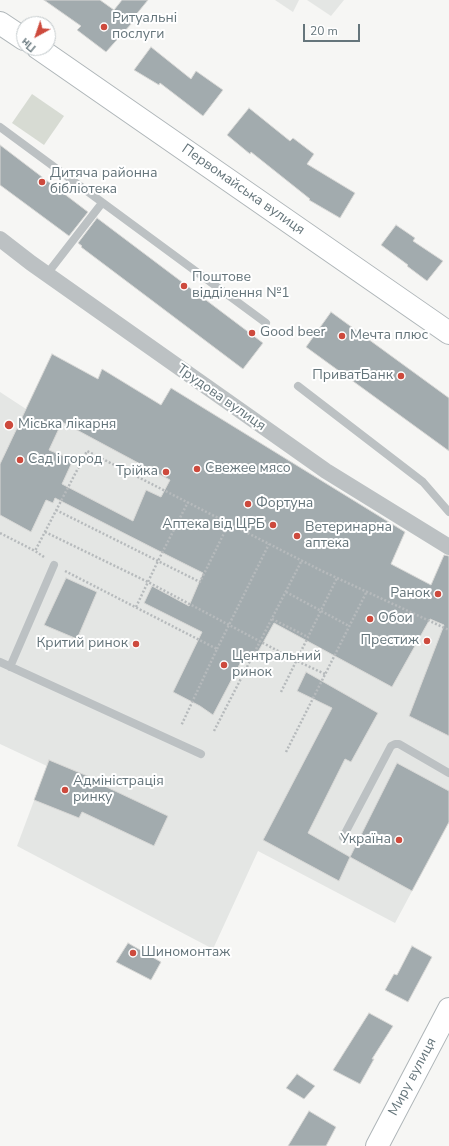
<!DOCTYPE html>
<meta charset="utf-8">
<style>
body{margin:0}
#map{position:relative;width:449px;height:1146px;overflow:hidden;background:#f6f6f4;font-family:"Nunito Sans",sans-serif}
canvas{display:block}
.north{position:absolute;left:16px;top:16px;width:40px;height:40px;box-sizing:border-box;background:#fff;border:1px solid #c1c8ca;border-radius:50%;rotate:220deg;font-size:11px;font-weight:700;line-height:16px;text-align:center;color:#65757b}
.north::after{content:'';display:block;margin:auto;width:14px;height:18px;background:#cd4a3d;clip-path:polygon(50% 0,100% 100%,50% 72%,0 100%)}
.scale{position:absolute;left:303px;top:24px;width:57px;height:18px;box-sizing:border-box;border:2px solid #65757b;border-top:0;padding-left:5px;font-size:12px;line-height:14px;white-space:nowrap;color:#65757b;-webkit-text-stroke:3px #fff;paint-order:stroke}
</style>
<div id="map">
<canvas width="449" height="1146"></canvas>
<div class="north">Пн</div>
<div class="scale">20 m</div>
</div>
<script>
const ctx = document.querySelector('canvas').getContext('2d');
ctx.lineJoin = 'round';
function fillPath(path, color) {
  ctx.fillStyle = color;
  ctx.fill(path, 'evenodd');
}
function poly(rows) {
  const path = new Path2D();
  for (const r of rows) {
    path.moveTo(r[0], r[1]);
    for (let i = 2; i < r.length; i += 2) path.lineTo(r[i], r[i + 1]);
  }
  return path;
}
function strokePath(path, color, width, dash) {
  ctx.strokeStyle = color;
  ctx.lineWidth = width;
  ctx.lineCap = dash ? 'butt' : 'round';
  ctx.setLineDash(dash || []);
  ctx.stroke(path);
}
function write(font, color, halo, rows, align = 'center') {
  ctx.font = font + ' "Nunito Sans",sans-serif';
  ctx.lineWidth = 4;
  ctx.setLineDash([]);
  ctx.textBaseline = 'middle';
  ctx.strokeStyle = halo;
  ctx.fillStyle = color;
  for (const [text, x, y, turn = 0] of rows) {
    ctx.save();
    ctx.translate(x, y);
    ctx.rotate((+turn || 0) * Math.PI / 180);
    ctx.textAlign = isNaN(turn) ? turn : align;
    if (halo) ctx.strokeText(text, 0, 0);
    ctx.fillText(text, 0, 0);
    ctx.restore();
  }
}
const built = poly([
 [275,0,299,0,293,12],
 [307,0,344,0,331,16],
 [52,354,91,376,317,524,425,582,431,585,441,562,449,565,449,822,395,923,258,851,213,949,17,846,47,766,0,744,0,392,26,409]
]);
const green = poly([
 [32,94,64,116,44,145,12,123]
]);
const building = poly([
 [44,0,100,0,114,10,122,0,148,0,130,22,132,23,106,52,77,30,81,26,44,0],
 [151,47,191,79,196,71,223,90,203,116,160,83,159,85,134,70,151,47],
 [249,108,290,141,293,138,314,154,307,164,355,193,340,218,309,200,310,199,251,152,250,154,227,135,249,108],
 [0,145,88,212,69,236,0,185,0,145],
 [97,218,263,343,243,369,81,247,82,246,78,243,97,218],
 [396,225,415,238,413,241,443,261,427,281,407,266,408,265,381,245,396,225],
 [331,312,449,398,449,451,306,347,331,312],
 [52,354,98,379,102,369,161,405,171,388,405,532,391,564,431,585,444,555,449,556,449,736,409,716,444,625,430,619,392,687,274,623,254,659,245,654,213,715,200,706,173,692,202,632,144,603,152,586,189,606,203,573,157,550,55,498,53,503,46,500,31,532,0,515,0,464,52,354],
 [62,422,170,480,161,497,146,490,133,521,62,484,73,460,49,450,62,422],
 [66,578,97,592,77,639,44,625,66,578],
 [306,672,378,713,351,762,345,759,308,833,350,857,339,881,263,840,332,708,297,691,306,672],
 [49,760,97,780,96,782,168,816,154,846,82,812,79,818,34,800,49,760],
 [397,763,449,791,449,822,412,891,350,857,397,763],
 [128,943,161,962,151,980,116,962,128,943],
 [412,946,432,957,408,1002,385,990,394,974,397,975,412,946],
 [369,1013,393,1026,372,1059,374,1059,360,1084,333,1070,369,1013],
 [297,1074,315,1086,304,1099,286,1088,297,1074],
 [309,1111,336,1127,326,1146,288,1146,309,1111]
]);
const path = poly([
 [56,510,200,582,229,523],
 [45,532,148,582,297,661,325,674],
 [0,533,35,551],
 [44,557,35,551,87,451,322,571,449,630],
 [65,571,217,649,181,726],
 [286,592,349,626],
 [136,607,158,561,188,502],
 [272,619,308,637],
 [217,649,269,544],
 [281,692,337,578],
 [214,731,302,560],
 [286,752,367,591]
]);
const lane = poly([
 [0,127,266,323],
 [47,274,102,203],
 [298,386,423,482,449,512],
 [0,662,201,754],
 [10,667,54,565],
 [343,837,391,746,395,744,399,744,449,773]
]);
const street = poly([
 [0,239,31,263,326,471,449,547]
]);
const secondary = poly([
 [0,23,24,39],
 [38,48,449,333],
 [377,1146,449,1009]
]);
const markers = [
 [104,27,4,"#cd4a3d"],
 [42,182,4,"#cd4a3d"],
 [184,286,4,"#cd4a3d"],
 [252,333,4,"#cd4a3d"],
 [342,336,4,"#cd4a3d"],
 [401,376,4,"#cd4a3d"],
 [9,425,5,"#cd4a3d"],
 [20,460,4,"#cd4a3d"],
 [197,469,4,"#cd4a3d"],
 [166,472,4,"#cd4a3d"],
 [248,504,4,"#cd4a3d"],
 [273,525,4,"#cd4a3d"],
 [297,536,4,"#cd4a3d"],
 [438,594,4,"#cd4a3d"],
 [370,619,4,"#cd4a3d"],
 [427,641,4,"#cd4a3d"],
 [136,644,4,"#cd4a3d"],
 [224,665,4,"#cd4a3d"],
 [65,790,4,"#cd4a3d"],
 [399,840,4,"#cd4a3d"],
 [133,953,4,"#cd4a3d"]
];
const poiNames = [
 ["Ритуальні",112,19],
 ["послуги",112,35],
 ["Дитяча районна",50,174],
 ["бібліотека",50,190],
 ["Поштове",192,278],
 ["відділення №1",192,294],
 ["Good beer",260,333],
 ["Мечта плюс",350,336],
 ["ПриватБанк",393,376,"right"],
 ["Міська лікарня",18,425],
 ["Сад і город",28,460],
 ["Свежее мясо",205,469],
 ["Трійка",158,472,"right"],
 ["Фортуна",256,504],
 ["Аптека від ЦРБ",265,525,"right"],
 ["Ветеринарна",305,528],
 ["аптека",305,544],
 ["Ранок",430,594,"right"],
 ["Обои",378,619],
 ["Престиж",419,641,"right"],
 ["Критий ринок",128,644,"right"],
 ["Центральний",232,657],
 ["ринок",232,673],
 ["Адміністрація",73,782],
 ["ринку",73,798],
 ["Україна",391,840,"right"],
 ["Шиномонтаж",141,953]
];
const streetNames = [
 ["Первомайська вулиця",243,190,35],
 ["Трудова вулиця",221,398,35],
 ["Миру вулиця",413,1077,-62]
];
fillPath(built, '#e4e6e4');
fillPath(green, '#d7dbd3');
fillPath(building, '#a2abae');
strokePath(building, '#d8d8d6', 1);
strokePath(secondary, '#aeb5b8', 24);
strokePath(path, '#b6babc', 2.5, [2, 2]);
strokePath(lane, '#bcc1c3', 8);
strokePath(street, '#bcc1c3', 16);
strokePath(secondary, '#fff', 22);
for (const [x, y, r, color] of markers) {
  const dot = new Path2D();
  dot.arc(x, y, r, 0, 2 * Math.PI);
  ctx.fillStyle = color;
  ctx.fill(dot);
  strokePath(dot, '#fff', 1.5);
}
write('14px', '#65757b', '#fff', poiNames, 'left');
write('14px', '#65757b', '#fff', streetNames);
</script>
